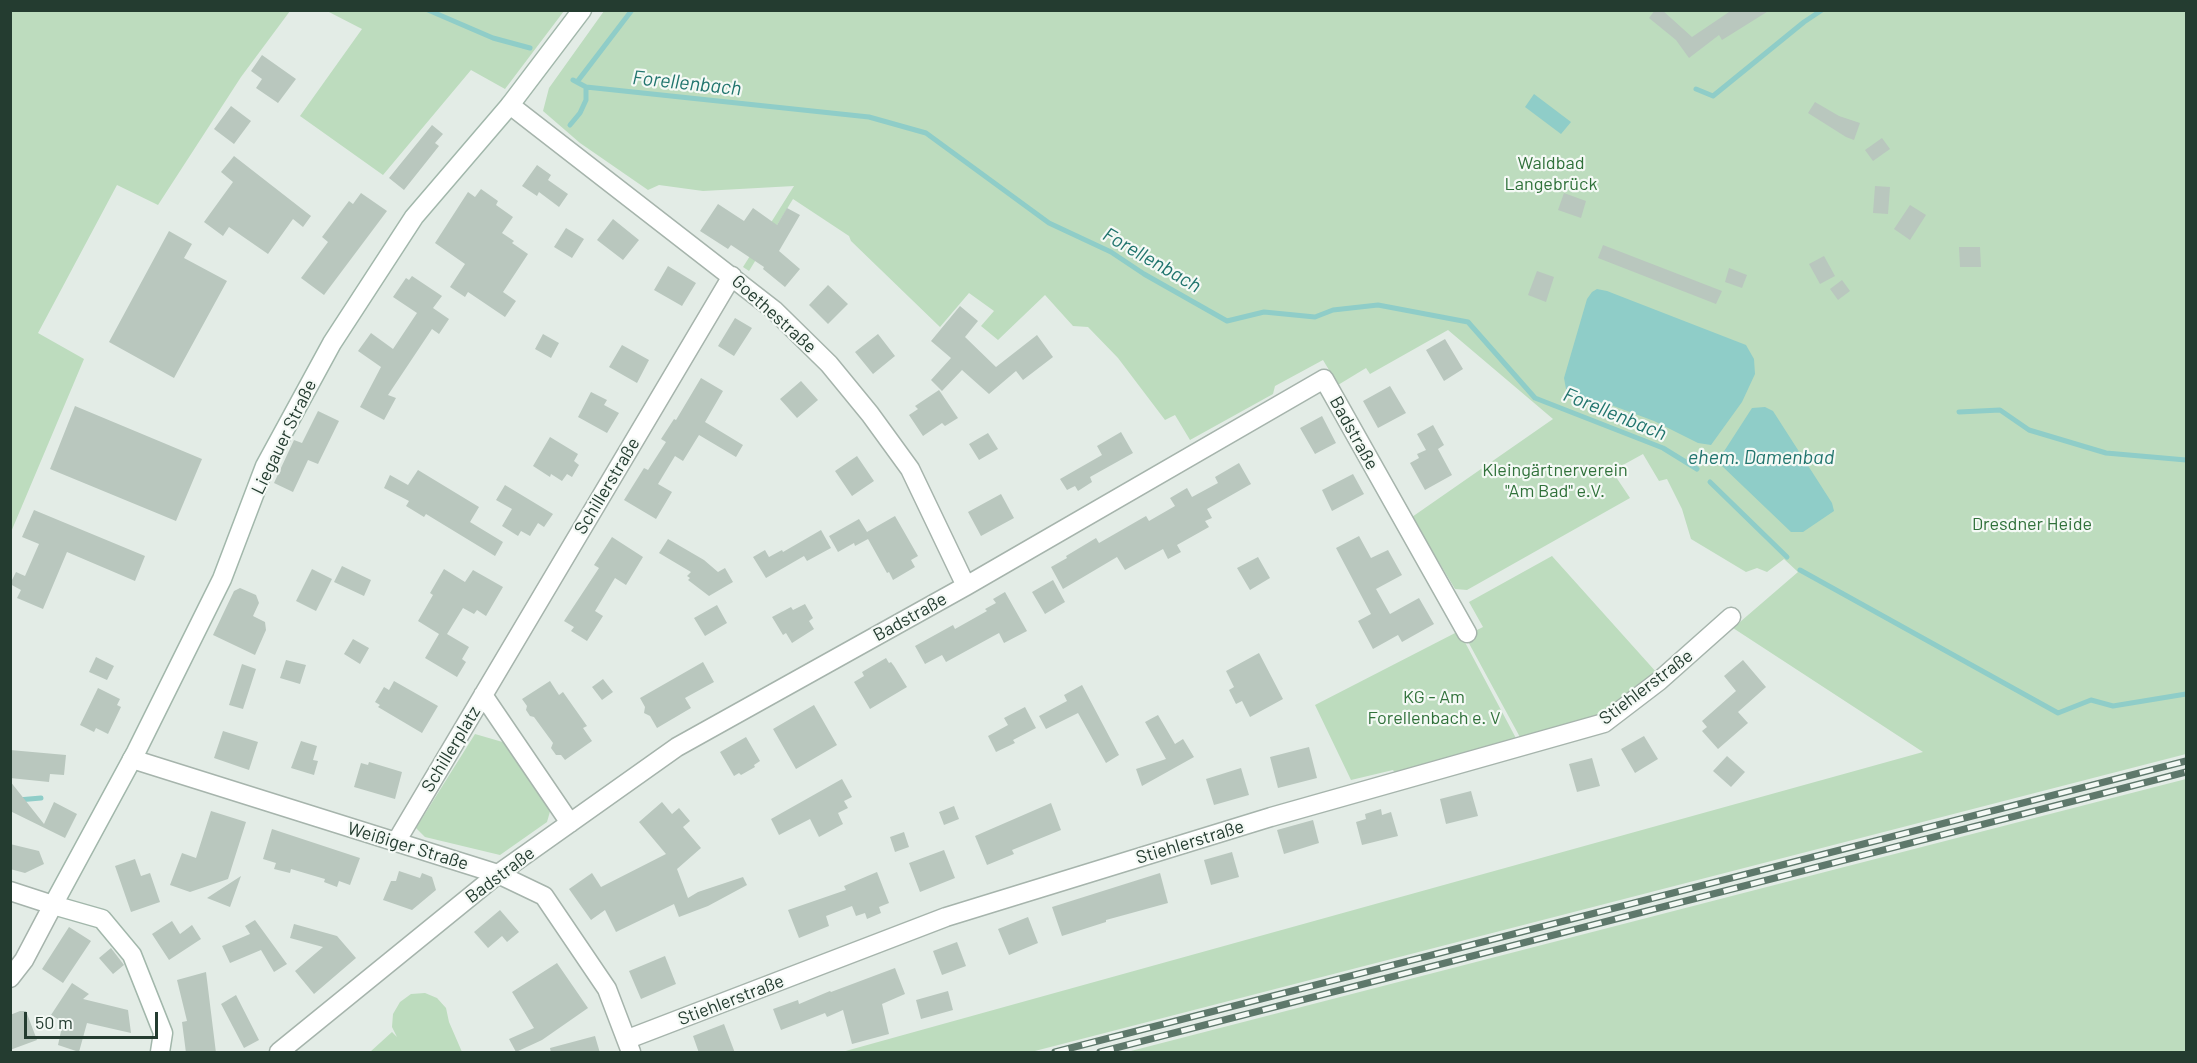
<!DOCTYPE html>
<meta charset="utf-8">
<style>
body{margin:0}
#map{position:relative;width:2197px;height:1063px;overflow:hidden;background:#e3ece6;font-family:Barlow,sans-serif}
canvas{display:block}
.frame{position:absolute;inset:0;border:12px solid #243c30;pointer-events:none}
.scale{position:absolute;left:24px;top:1012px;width:134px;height:27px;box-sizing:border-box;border:3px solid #243c30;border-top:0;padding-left:8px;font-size:18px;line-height:21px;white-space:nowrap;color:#243c30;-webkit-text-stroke:4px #f4f9f5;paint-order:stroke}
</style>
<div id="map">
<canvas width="2197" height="1063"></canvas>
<div class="frame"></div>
<div class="scale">50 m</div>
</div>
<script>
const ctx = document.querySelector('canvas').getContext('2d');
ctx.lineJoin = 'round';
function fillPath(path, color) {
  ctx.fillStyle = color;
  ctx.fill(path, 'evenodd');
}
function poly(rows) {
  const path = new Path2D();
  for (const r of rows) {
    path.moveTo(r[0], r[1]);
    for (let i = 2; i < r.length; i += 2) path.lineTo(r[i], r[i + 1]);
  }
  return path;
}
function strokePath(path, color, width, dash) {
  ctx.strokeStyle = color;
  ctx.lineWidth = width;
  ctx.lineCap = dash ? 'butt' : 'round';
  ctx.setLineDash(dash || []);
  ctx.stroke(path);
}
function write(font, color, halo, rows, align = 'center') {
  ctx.font = font + ' Barlow,sans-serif';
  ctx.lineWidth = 4.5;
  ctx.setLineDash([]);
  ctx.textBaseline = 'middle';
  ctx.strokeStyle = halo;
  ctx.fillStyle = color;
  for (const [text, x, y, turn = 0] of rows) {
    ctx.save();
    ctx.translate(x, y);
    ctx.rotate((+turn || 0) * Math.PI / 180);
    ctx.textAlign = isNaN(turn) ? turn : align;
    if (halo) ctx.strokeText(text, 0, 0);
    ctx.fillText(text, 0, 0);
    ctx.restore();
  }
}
const green = poly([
 [11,10,290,11,241,77,158,205,117,185,38,333,84,359,11,532],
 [327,11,564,11,505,89,471,70,383,175,300,116,362,29],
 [604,11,2186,11,2186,754,1031,1052,842,1052,1923,752,1733,628,1798,572,1784,559,1767,572,1757,568,1746,572,1691,539,1682,509,1667,479,1659,481,1643,454,1612,471,1630,498,1467,590,1455,589,1412,517,1553,419,1448,330,1370,374,1366,368,1338,385,1323,360,1275,386,1273,394,1190,440,1175,415,1165,420,1118,358,1088,327,1073,326,1045,295,998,340,981,326,994,311,969,293,940,327,851,241,849,236,793,199,749,271,743,267,794,186,703,191,659,185,648,190,580,143,543,111,549,88],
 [1552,556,1657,673,1615,710,1587,722,1521,739,1465,636,1483,627,1469,602],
 [1459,631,1518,742,1397,776,1393,770,1351,780,1315,705],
 [475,734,506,743,551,808,547,822,500,855,425,837,416,828],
 [2186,779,2186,1052,1127,1052,1980,832],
 [425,993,437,998,446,1008,449,1022,462,1052,370,1052,392,1032,397,1037,392,1027,393,1014,400,1002,411,994]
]);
const water = poly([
 [1534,94,1571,122,1561,134,1525,107],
 [1597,289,1607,291,1746,345,1754,359,1755,374,1742,402,1711,445,1698,443,1654,421,1611,405,1576,396,1566,389,1564,378,1587,299,1592,292],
 [1765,407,1773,411,1832,503,1834,511,1803,532,1791,532,1722,466,1721,456,1752,408]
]);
const stream = poly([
 [428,10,493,38,530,48],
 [573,80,586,87,869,117,926,133,1049,223,1111,252,1144,274,1227,321,1264,312,1315,317,1333,310,1378,305,1468,322,1535,398,1663,448,1697,469],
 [577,82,632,10],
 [1696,89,1713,96,1804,22,1822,10],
 [570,125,580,113,586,100,586,87],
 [1959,412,2000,410,2029,430,2106,453,2186,460],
 [1710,482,1787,557],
 [1800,570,2058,713,2091,700,2113,706,2186,694],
 [18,800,41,798]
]);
const building = poly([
 [1655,10,1662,10,1692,37,1732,10,1770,10,1722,40,1719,35,1689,58,1676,40,1649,18],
 [262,55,296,79,278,103,256,88,262,79,251,71],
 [1815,102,1839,116,1860,123,1854,140,1846,137,1808,113],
 [231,106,251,121,234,144,214,129],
 [432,125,443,134,435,143,439,146,404,190,389,178],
 [1882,138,1890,149,1873,161,1865,150],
 [234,156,311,216,303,227,293,219,268,254,229,227,223,236,204,222,233,182,221,172],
 [537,165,551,175,548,180,568,194,559,207,539,192,537,196,522,186],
 [1875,186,1890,187,1888,214,1873,213],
 [481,189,498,201,496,205,513,217,502,233,514,241,512,243,528,254,503,292,516,301,505,317,468,292,465,297,450,287,465,264,435,243,468,192,475,197],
 [361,193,387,211,324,295,301,278,328,242,322,237,349,201,353,204],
 [1564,193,1586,201,1581,218,1558,210],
 [718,204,744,221,753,208,777,225,787,208,800,215,779,251,800,269,785,287,763,269,764,267,731,245,728,249,700,231],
 [1910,205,1926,215,1910,240,1894,229],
 [613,219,639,240,623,260,597,240],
 [566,228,584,239,572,258,554,247],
 [169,231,192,244,184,258,227,281,174,378,109,342],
 [1603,245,1722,291,1716,304,1598,258],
 [1959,247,1980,247,1981,267,1960,267],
 [1824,256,1835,276,1820,284,1809,264],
 [668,266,696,283,682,306,654,290],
 [1729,268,1747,275,1742,288,1725,282],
 [1537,271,1554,277,1546,302,1528,295],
 [412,276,442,296,433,308,449,319,439,334,432,329,388,395,396,398,384,420,360,407,381,367,358,351,371,333,393,349,417,313,393,297,406,278,409,280],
 [1842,280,1850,291,1838,300,1830,289],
 [828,285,848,304,828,324,809,305],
 [960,306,978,321,965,337,996,367,1037,335,1053,357,1023,380,1016,371,989,394,962,370,942,391,931,380,951,358,931,341],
 [735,318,752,328,734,356,718,346],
 [543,334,559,343,551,358,535,349],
 [878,334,895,356,873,374,855,352],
 [1445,339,1463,369,1444,381,1426,350],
 [622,345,649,360,637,383,609,367],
 [701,378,723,391,705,422,743,445,736,457,699,435,683,461,675,456,658,484,672,492,656,519,624,500,644,468,648,470,666,442,661,439,674,419,676,420],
 [801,381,818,400,797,418,780,399],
 [1390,386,1406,413,1378,428,1363,401],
 [939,390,958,418,945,426,942,423,923,436,909,415,918,409,915,406],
 [591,392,607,400,604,405,619,413,607,433,578,417],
 [75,406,202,459,176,521,50,469],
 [318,411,339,421,318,464,308,460,293,492,274,483,294,440,302,443],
 [1322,416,1336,443,1315,454,1300,428],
 [1433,425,1444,445,1438,449,1452,475,1425,490,1410,463,1419,458,1417,454,1426,450,1417,434],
 [1121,432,1133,453,1090,477,1092,482,1078,491,1075,486,1067,490,1060,479,1102,455,1097,446],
 [988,433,998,449,979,460,969,444],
 [550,437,578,454,574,461,579,465,572,477,567,474,562,481,551,474,550,477,533,466],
 [857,456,874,481,852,496,835,471],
 [1239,463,1251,484,1207,509,1212,518,1205,521,1209,527,1177,545,1181,552,1168,559,1163,549,1125,570,1117,557,1063,589,1051,567,1067,558,1066,556,1096,538,1099,543,1146,516,1149,521,1175,506,1170,498,1187,488,1192,497,1218,483,1215,477],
 [418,470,479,507,470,522,503,542,495,556,426,514,424,517,406,506,409,501,384,488,390,475,408,485],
 [1353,474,1364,494,1332,511,1322,490],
 [505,485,553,514,544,527,538,523,530,536,521,531,518,536,502,526,512,509,496,500],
 [1001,494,1014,518,981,536,968,512],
 [34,510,145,556,135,581,67,552,43,609,17,598,21,590,10,584,16,572,25,576,39,544,22,537],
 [895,516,918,556,911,560,915,567,893,580,889,572,887,573,868,539,855,546,854,543,838,552,829,536,859,519,867,532],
 [821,530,831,548,807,561,804,556,766,578,753,557,765,550,769,557,782,550,783,552],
 [1359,536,1371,558,1388,550,1402,575,1376,589,1390,614,1419,598,1434,624,1402,642,1398,635,1373,649,1358,621,1371,614,1336,548],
 [612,537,643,557,626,585,615,578,595,611,603,616,587,641,571,631,574,627,564,621,599,568,594,565],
 [668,539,704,560,718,572,725,568,733,582,709,596,688,580,690,578,687,576,691,572,659,553],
 [1258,557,1270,578,1250,590,1237,568],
 [342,566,371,580,364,596,334,582],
 [312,569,332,579,316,611,296,601],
 [444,569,465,582,473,570,503,587,486,616,477,610,474,614,463,608,447,634,469,647,462,659,466,662,457,677,425,658,439,634,418,621,433,595,430,593],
 [1053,580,1065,602,1045,614,1032,592],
 [240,588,256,595,259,603,253,616,265,622,266,630,255,655,213,635,234,591],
 [1005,592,1027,631,1004,643,999,633,946,662,942,655,925,664,915,646,953,625,955,629,987,611,985,609,996,603,993,599],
 [805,604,813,618,809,621,814,629,792,643,786,633,783,635,772,617,791,607,793,610],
 [717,605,727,623,705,636,694,618],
 [353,639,369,648,360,664,344,654],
 [1259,653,1283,699,1250,717,1242,701,1236,704,1229,690,1234,687,1226,671],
 [96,657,114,666,107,680,89,672],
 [886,658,889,663,891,662,894,666,907,687,870,709,854,682,864,676,862,672],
 [286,660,306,665,300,684,280,678],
 [1743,660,1766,687,1738,712,1748,723,1718,749,1702,731,1707,727,1702,721,1736,691,1724,676],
 [703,662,714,682,685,698,691,708,657,728,650,716,644,713,645,707,640,698],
 [242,664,256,669,243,709,229,705],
 [603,679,613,692,602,700,592,687],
 [394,681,438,706,422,733,378,707,380,705,375,702,384,687,389,690],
 [550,681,559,695,563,692,587,726,583,728,592,741,565,760,561,755,556,755,551,748,553,743,534,717,530,716,526,710,527,706,522,699],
 [1082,685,1119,755,1106,763,1078,713,1046,729,1039,716,1067,701,1064,695],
 [98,688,120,699,117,705,121,707,108,734,96,728,94,732,80,725],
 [814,705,837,745,796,769,773,729],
 [1025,707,1036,728,1013,740,1015,743,996,752,988,736,1008,725,1004,718],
 [1158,715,1175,744,1183,739,1194,757,1142,786,1136,769,1166,759,1145,722],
 [223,731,258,742,249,770,214,758],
 [1644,736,1658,759,1635,773,1621,749],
 [746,737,760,761,754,765,755,767,741,775,739,773,734,776,720,752],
 [301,741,317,746,313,760,318,761,314,775,291,768],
 [1309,747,1317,778,1278,788,1270,757],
 [10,750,66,755,64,775,50,774,49,782,10,778],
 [1727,756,1745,772,1731,787,1713,771],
 [1592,758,1600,786,1577,792,1569,764],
 [369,762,402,772,395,799,354,787,361,763,368,765],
 [1241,768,1249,795,1214,805,1206,779],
 [842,779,852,797,844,801,848,808,838,813,843,824,819,837,810,819,779,835,771,819],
 [10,781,44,824,54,802,77,814,65,838,10,811],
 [1471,791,1478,816,1446,824,1440,799],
 [662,802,672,814,679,808,690,821,683,827,701,848,677,869,688,898,698,892,743,877,747,885,708,906,679,917,674,904,616,932,605,910,591,920,569,889,592,873,601,887,666,854,639,822],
 [1051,803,1061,830,1012,850,1014,854,987,865,975,836],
 [954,806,959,819,944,825,939,812],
 [1381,809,1382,815,1391,812,1398,836,1362,845,1356,822,1366,819,1365,814],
 [211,811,246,822,228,879,190,892,170,885,182,853,196,858],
 [1313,820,1319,843,1284,854,1277,830],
 [272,829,360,858,350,885,339,881,337,887,324,882,325,879,291,869,290,873,274,869,276,863,263,859],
 [904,832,909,847,895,852,890,837],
 [10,844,39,851,44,864,25,873,10,869],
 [944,850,955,878,920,892,909,863],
 [1232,852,1239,877,1211,885,1204,860],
 [135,859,141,876,150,873,160,902,131,912,115,866],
 [399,871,420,878,422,873,432,877,436,890,412,910,383,900,391,881,396,881],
 [877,872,889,903,879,907,881,913,867,919,865,913,856,916,852,906,826,916,829,926,799,938,788,910,846,890,844,886],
 [1160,873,1168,903,1106,920,1106,922,1062,936,1052,907],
 [241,876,230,907,207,898],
 [500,910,519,932,507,942,502,936,488,948,474,932],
 [1028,917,1038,943,1009,955,998,929],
 [255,920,287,964,274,972,261,950,230,963,222,946,250,934,245,926],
 [172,921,180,934,192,925,201,939,169,960,152,934],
 [294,924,337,936,356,958,314,994,295,971,323,947,290,938],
 [69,927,91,941,63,983,42,969],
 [957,942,966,966,942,975,933,951],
 [111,948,124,965,113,974,99,958],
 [665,956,676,984,641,999,629,971],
 [557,963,588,1008,542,1040,516,1052,509,1039,534,1028,512,992],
 [895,968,905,994,882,1004,889,1034,852,1044,843,1010,827,1017,825,1013,781,1030,773,1009,798,1000,799,1004,830,991,831,992],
 [206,972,216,1053,186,1053,182,1022,187,1021,177,980],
 [72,983,89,994,83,999,128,1010,131,1033,87,1023,79,1052,58,1045,63,1022,51,1015],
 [948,991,953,1010,921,1019,916,1000],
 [236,995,259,1040,244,1048,221,1004],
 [20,1011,26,1011,37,1040,10,1050,10,1015],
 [724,1024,735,1053,699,1053,693,1036],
 [595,1036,600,1053,551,1053,550,1048]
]);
const minor = poly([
 [510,105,774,310,829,364,870,414,910,469,966,586],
 [483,695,570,823],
 [132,759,498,874,544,896,607,989,631,1052],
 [396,842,732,276],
 [10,978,24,960,53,905],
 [628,1039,946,917,1271,817,1604,723,1659,681,1731,617],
 [279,1052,498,874,677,747,966,586,1324,379,1467,633]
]);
const tertiary = poly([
 [10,891,53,905]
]);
const secondary = poly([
 [160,1052,163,1033,132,955,102,919,53,905,136,752,222,579,265,466,332,343,414,217,510,105,582,10]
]);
const rail = poly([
 [1055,1052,2186,761],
 [1100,1052,2186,772]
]);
const parkNames = [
 ["Waldbad",1551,163],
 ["Langebrück",1551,184],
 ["Kleingärtnerverein",1555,470],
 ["\"Am Bad\" e.V.",1555,491],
 ["Dresdner Heide",2032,524],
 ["KG - Am",1434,697],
 ["Forellenbach e. V",1434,718]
];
const streetNames = [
 ["Goethestraße",774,314,42],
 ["Badstraße",1354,433,61],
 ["Liegauer Straße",284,437,-64],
 ["Schillerstraße",607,486,-59],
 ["Badstraße",910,617,-29],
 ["Stiehlerstraße",1646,687,-37],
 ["Schillerplatz",451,749,-59],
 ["Stiehlerstraße",1190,842,-17],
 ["Weißiger Straße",408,846,17],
 ["Badstraße",500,875,-37],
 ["Stiehlerstraße",731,1000,-21]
];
const waterNames = [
 ["Forellenbach",687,83,6],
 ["Forellenbach",1152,260,30],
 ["Forellenbach",1615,414,22],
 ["ehem. Damenbad",1761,457]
];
fillPath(green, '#bddcbe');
fillPath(water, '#8fcdc8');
strokePath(stream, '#8fcdc8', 5);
fillPath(building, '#b9c7be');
strokePath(minor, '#a6b4ac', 21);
strokePath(tertiary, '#a6b4ac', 21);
strokePath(secondary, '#a2b7ab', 21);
strokePath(minor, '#fff', 18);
strokePath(tertiary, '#fff', 18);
strokePath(secondary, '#fff', 18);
strokePath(rail, '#5e786b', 7);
strokePath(rail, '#f4f9f5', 4.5, [14]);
write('18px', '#30713a', '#f4f9f5', parkNames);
write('18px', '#243c30', '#f4f9f5', streetNames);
write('italic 20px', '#21756e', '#f4f9f5', waterNames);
</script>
